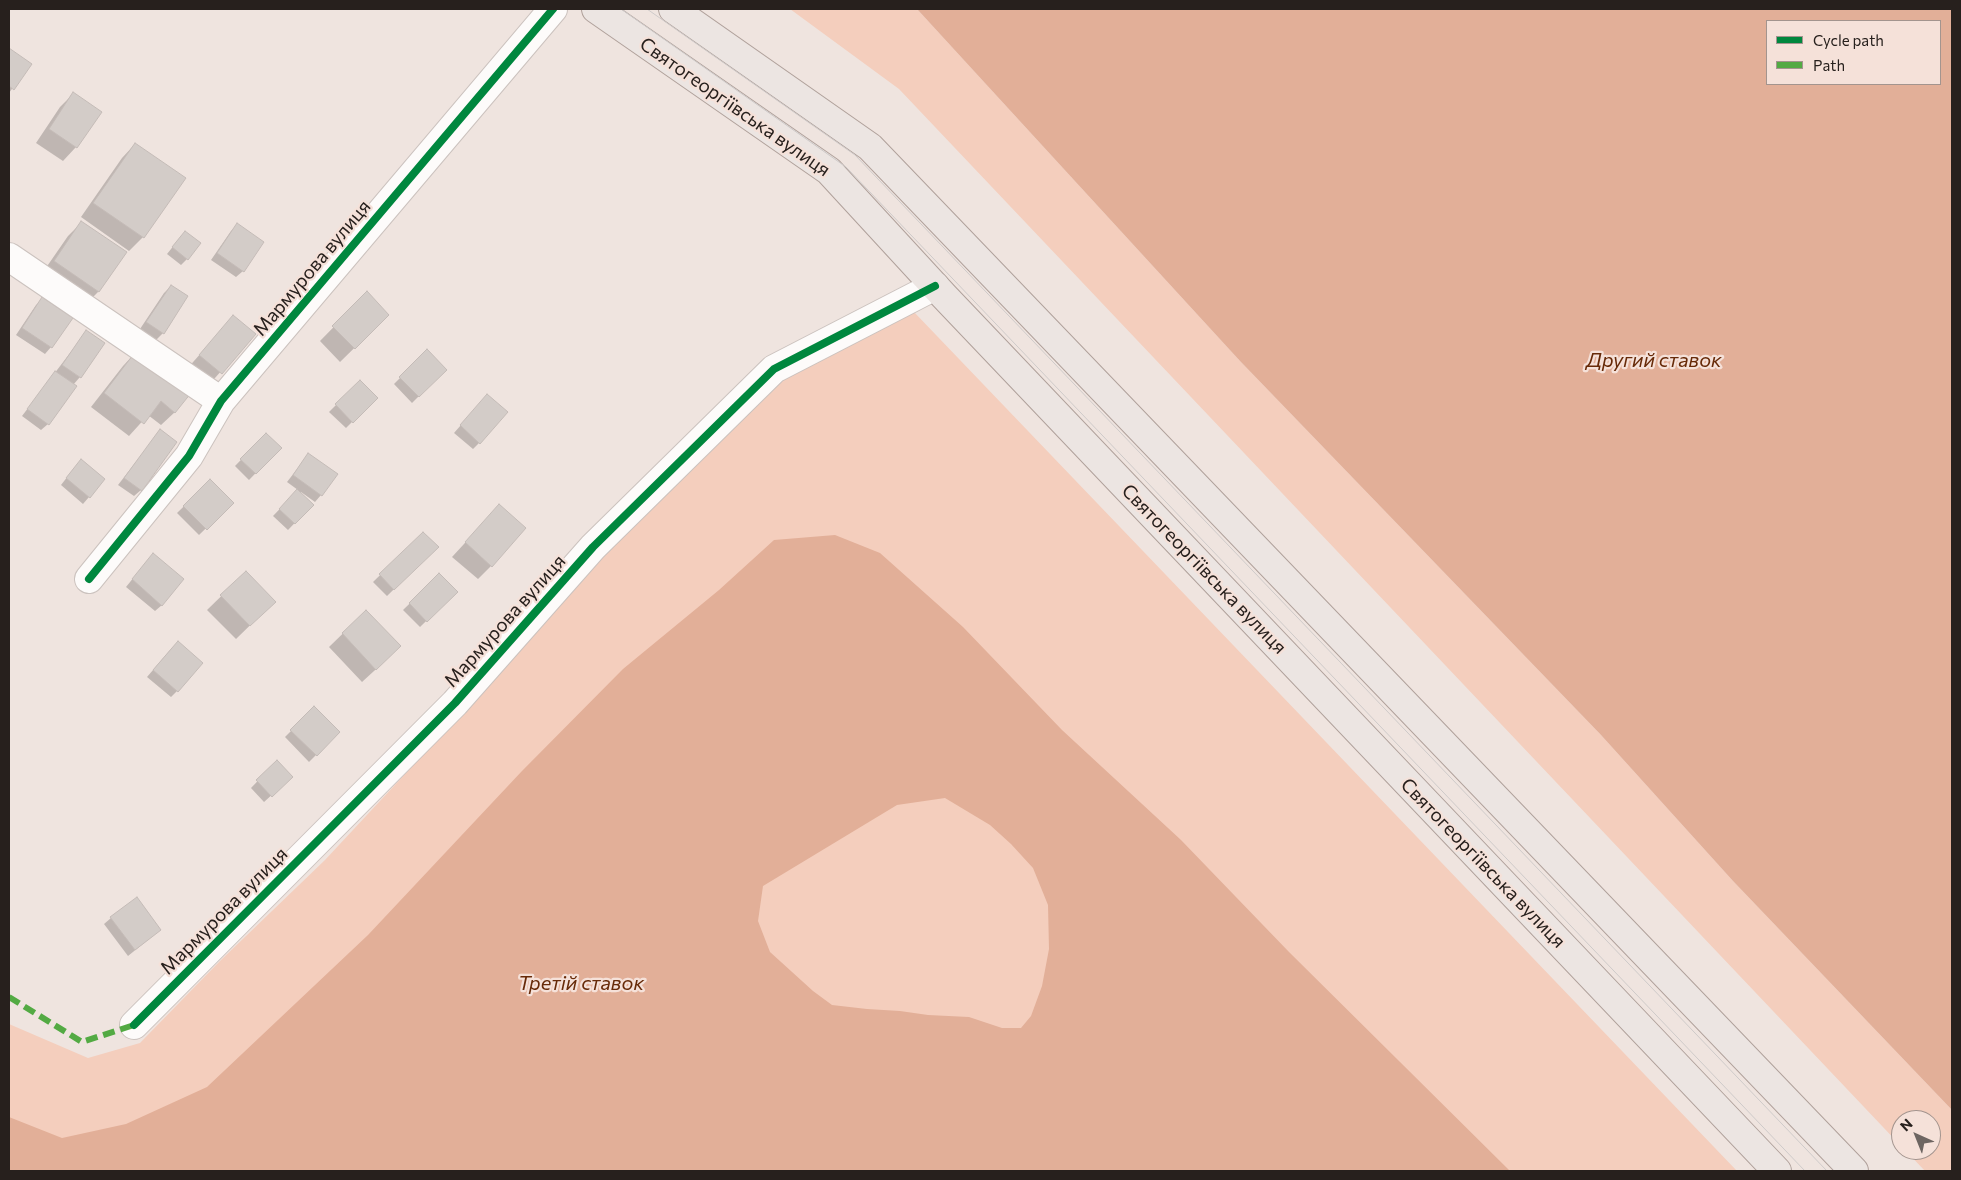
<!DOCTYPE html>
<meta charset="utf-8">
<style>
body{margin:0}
#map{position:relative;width:1961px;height:1180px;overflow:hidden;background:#efe4df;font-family:Commissioner,sans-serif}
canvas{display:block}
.frame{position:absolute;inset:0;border:10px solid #27201d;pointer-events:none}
.legend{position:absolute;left:1766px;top:20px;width:175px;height:65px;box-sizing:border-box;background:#f5e1d9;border:1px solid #a3948e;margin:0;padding:6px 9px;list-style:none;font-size:15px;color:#27201d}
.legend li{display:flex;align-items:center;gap:10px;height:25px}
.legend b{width:25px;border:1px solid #a3948e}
.north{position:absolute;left:1891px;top:1110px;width:50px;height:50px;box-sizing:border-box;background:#f5e1d9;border:1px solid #a3948e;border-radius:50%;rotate:316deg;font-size:14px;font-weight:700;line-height:20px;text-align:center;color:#27201d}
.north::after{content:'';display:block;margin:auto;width:18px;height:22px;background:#6d6561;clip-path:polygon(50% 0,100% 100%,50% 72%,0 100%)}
</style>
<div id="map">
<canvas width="1961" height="1180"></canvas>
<div class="frame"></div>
<ul class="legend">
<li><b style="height:6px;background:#00873e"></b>Cycle path</li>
<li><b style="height:6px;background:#53aa43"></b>Path</li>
</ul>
<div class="north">N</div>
</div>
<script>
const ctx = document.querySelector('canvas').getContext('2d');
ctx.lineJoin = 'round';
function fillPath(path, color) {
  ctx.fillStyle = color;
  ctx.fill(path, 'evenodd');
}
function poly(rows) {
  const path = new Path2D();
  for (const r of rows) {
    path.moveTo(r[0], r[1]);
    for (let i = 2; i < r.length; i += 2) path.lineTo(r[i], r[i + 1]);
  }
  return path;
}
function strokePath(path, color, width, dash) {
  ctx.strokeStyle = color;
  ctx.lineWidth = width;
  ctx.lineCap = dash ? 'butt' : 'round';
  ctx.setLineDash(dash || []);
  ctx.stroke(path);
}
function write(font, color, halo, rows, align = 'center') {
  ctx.font = font + ' Commissioner,sans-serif';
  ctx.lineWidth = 4.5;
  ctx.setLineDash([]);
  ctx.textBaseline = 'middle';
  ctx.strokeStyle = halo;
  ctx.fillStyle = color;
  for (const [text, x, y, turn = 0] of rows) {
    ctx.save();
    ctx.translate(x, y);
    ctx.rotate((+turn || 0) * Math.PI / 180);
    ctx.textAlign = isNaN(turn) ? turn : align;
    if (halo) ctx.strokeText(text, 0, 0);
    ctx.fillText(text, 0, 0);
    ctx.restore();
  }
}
const green = poly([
 [790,9,917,9,1240,361,1601,735,1733,881,1952,1110,1952,1171,1925,1171,1905,1150,1931,1150,1931,1120,1901,1120,1901,1146,899,89],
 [914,312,1737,1171,9,1171,9,1024,88,1058,140,1043,220,961,325,860,462,713,604,555,785,378]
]);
const water = poly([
 [917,9,1952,9,1952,1110,1733,881,1601,735,1240,361],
 [1767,21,1940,21,1940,84,1767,84],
 [835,535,880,553,963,627,1062,730,1181,840,1289,952,1510,1171,9,1171,9,1117,62,1138,126,1124,207,1087,368,935,522,771,623,669,719,590,774,540],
 [945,798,990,825,1011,844,1033,868,1048,905,1049,949,1042,986,1031,1016,1021,1028,1002,1028,969,1017,928,1015,900,1011,867,1009,832,1005,813,991,770,952,758,921,763,886,897,805]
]);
const shadow = poly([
 [9,50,30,64,9,93],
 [73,94,76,147,63,161,36,143,60,107],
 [135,144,184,178,143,237,129,251,81,217,122,158],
 [81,223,125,252,98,292,85,305,41,275,68,236],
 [237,225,243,271,236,277,211,260,231,231],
 [179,239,187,259,181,265,167,254],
 [171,286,163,333,156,340,140,329,164,293],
 [367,293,388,315,340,362,320,341],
 [43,299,51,347,45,354,16,335,36,305],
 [233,317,254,334,207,387,186,370],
 [86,332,80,377,73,385,48,424,41,430,22,416],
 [427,351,445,370,412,403,394,384],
 [136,352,175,412,161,425,148,415,129,436,91,407,123,366],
 [360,381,376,398,346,428,329,412],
 [481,402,479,443,473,449,454,433],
 [160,431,141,490,134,496,118,485],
 [266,434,280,448,249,480,235,466],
 [308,455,321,495,315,502,301,492,300,493,312,505,288,530,273,516,298,490,287,482],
 [75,467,89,497,83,504,61,485],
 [210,481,232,503,199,535,177,513],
 [499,506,491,566,478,579,452,557],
 [423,533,437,547,387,596,373,582],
 [147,561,162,605,155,611,126,587],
 [246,572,274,602,236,639,207,610],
 [439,575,456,592,420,627,403,610],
 [366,611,386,660,362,682,329,647],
 [171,649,177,691,171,697,147,677],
 [314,708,339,732,309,762,285,737],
 [277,761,285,783,264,802,251,788],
 [111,918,160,930,128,956,104,924]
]);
const building = poly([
 [9,48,32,64,14,90,9,86,9,48],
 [73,92,102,112,77,148,49,129,73,92],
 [135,143,186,178,144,238,93,203,135,143],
 [81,221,127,252,99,292,54,261,81,221],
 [237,223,264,242,244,272,217,253,237,223],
 [185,231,201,243,188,260,172,247,185,231],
 [171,285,188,296,164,334,146,322,171,285],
 [367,291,389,315,355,349,332,326,367,291],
 [42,297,73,318,52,348,22,328,42,297],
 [233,315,256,334,222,374,199,355,233,315],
 [86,330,105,343,81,378,62,365,86,330],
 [427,349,447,370,419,397,399,377,427,349],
 [136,351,191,393,175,413,161,401,144,424,104,393,136,351],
 [55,371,77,386,49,425,27,409,55,371],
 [360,380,378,398,353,423,335,404,360,380],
 [487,394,508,412,480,444,460,425,487,394],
 [160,429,177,442,142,491,124,478,160,429],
 [266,433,282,448,256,474,240,459,266,433],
 [308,453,338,474,322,496,293,475,308,453],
 [81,459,105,479,90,498,66,478,81,459],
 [210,479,234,503,207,530,183,506,210,479],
 [297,489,314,505,295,524,279,509,297,489],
 [499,504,526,528,492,567,465,542,499,504],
 [423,532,439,547,394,590,379,574,423,532],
 [153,553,184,579,162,606,132,579,153,553],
 [246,571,276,602,250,626,220,595,246,571],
 [439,573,458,592,427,622,409,603,439,573],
 [366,610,401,646,376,670,342,633,366,610],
 [178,641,203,663,178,692,153,670,178,641],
 [314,706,340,732,317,756,290,730,314,706],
 [277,760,293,777,272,797,256,780,277,760],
 [137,897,161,930,135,950,110,917,137,897]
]);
const minor = poly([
 [9,257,221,401],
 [89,579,189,456,221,401,553,9],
 [134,1025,455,703,593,547,774,369,935,286]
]);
const major = poly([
 [596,9,829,171,944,296,1777,1171],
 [673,9,870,147,1854,1171]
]);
const tram = poly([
 [621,9,846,167,1805,1171],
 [647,9,855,155,1827,1171]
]);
const quiet = poly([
 [9,997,82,1042,134,1025]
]);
const cycleway = poly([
 [89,579,189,456,221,401,553,9],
 [134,1025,455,703,593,547,774,369,935,286]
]);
const streetNames = [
 ["Святогеоргіївська вулиця",735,107,35],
 ["Мармурова вулиця",312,268,-50],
 ["Святогеоргіївська вулиця",1204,569,46],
 ["Мармурова вулиця",505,621,-48],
 ["Святогеоргіївська вулиця",1483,863,46],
 ["Мармурова вулиця",224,911,-45]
];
const waterNames = [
 ["Другий ставок",1654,360],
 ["Третій ставок",581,983]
];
fillPath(green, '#f4cebd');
fillPath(water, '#e2af98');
fillPath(shadow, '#0003');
fillPath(building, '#d3ccc8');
strokePath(building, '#c4bbb7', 1);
strokePath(minor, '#cbc2be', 30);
strokePath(major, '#b0a19b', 30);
strokePath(minor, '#fdfbfa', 28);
strokePath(major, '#ece5e2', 28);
strokePath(tram, '#cecac9', 1);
strokePath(quiet, '#53aa43', 6, [12, 6]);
strokePath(cycleway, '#00873e', 8);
write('19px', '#27201d', '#f5e1d9', streetNames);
write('italic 20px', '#672a08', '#f5e1d9', waterNames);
</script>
